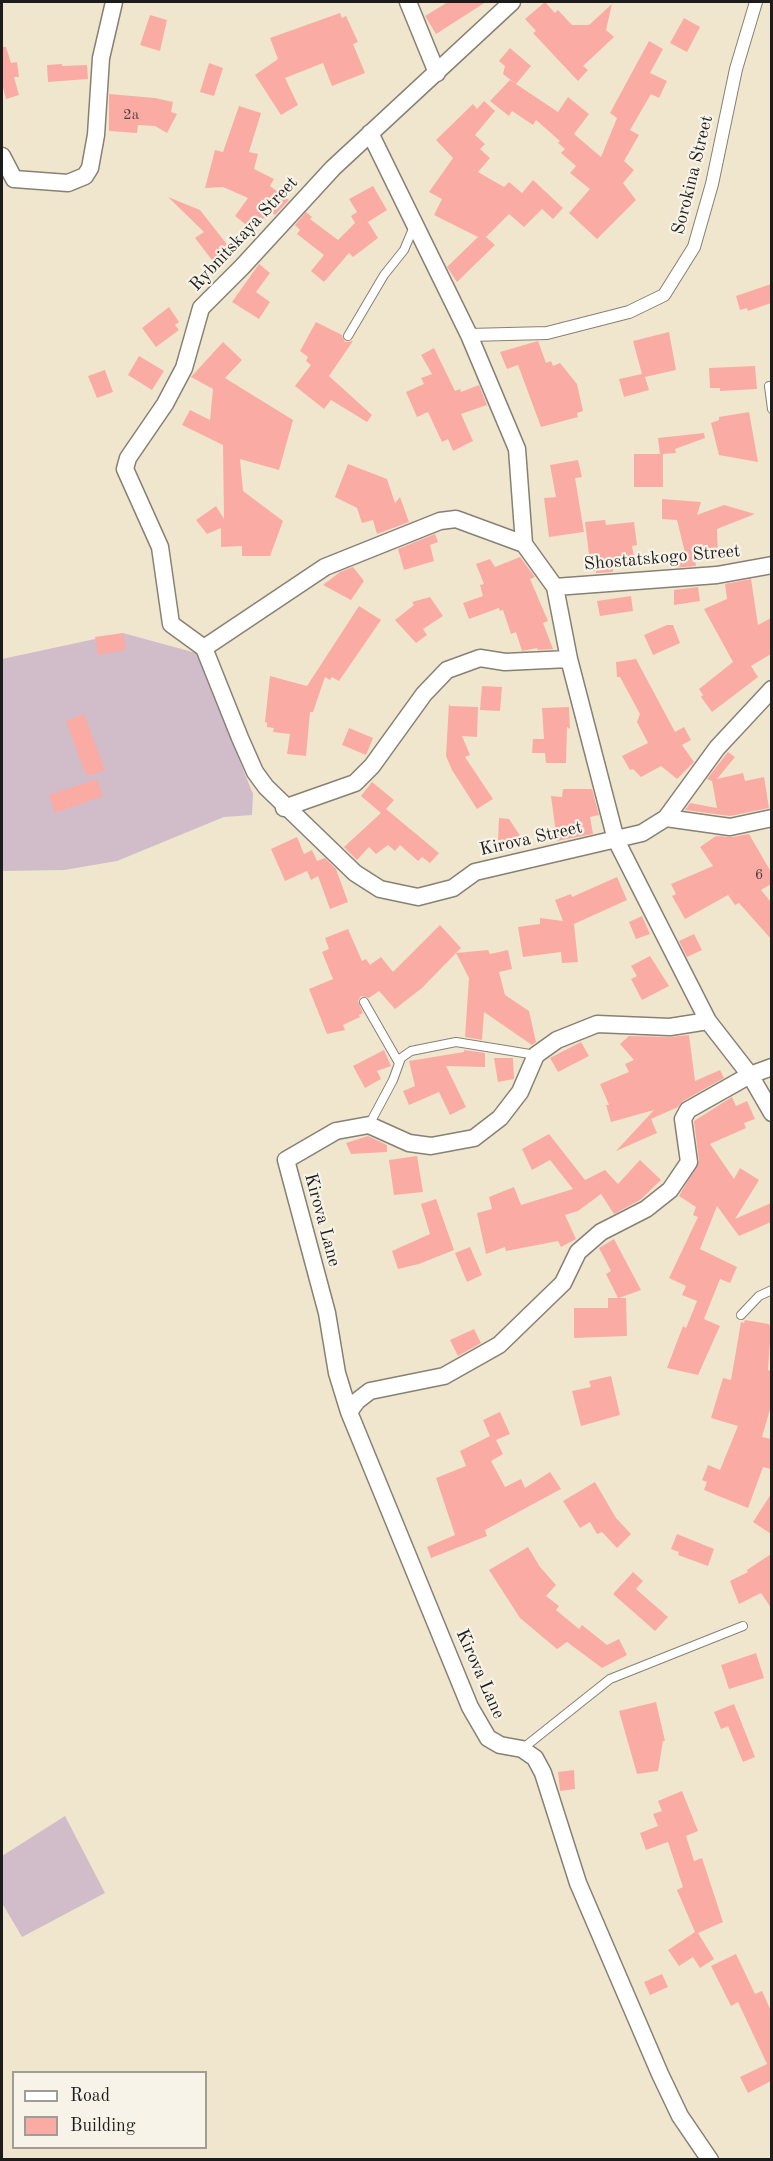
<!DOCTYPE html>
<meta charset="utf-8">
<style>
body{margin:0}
#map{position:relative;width:773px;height:2161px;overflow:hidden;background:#f0e6cd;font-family:"Old Standard TT",serif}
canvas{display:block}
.frame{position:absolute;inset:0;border:3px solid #1c1c1c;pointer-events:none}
.legend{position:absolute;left:12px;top:2071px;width:195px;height:78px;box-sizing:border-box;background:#f7f3e8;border:2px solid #9f9d96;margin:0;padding:8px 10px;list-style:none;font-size:18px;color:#1c1c1c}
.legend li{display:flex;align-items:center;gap:12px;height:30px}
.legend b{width:30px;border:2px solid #9f9d96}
</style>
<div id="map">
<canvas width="773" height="2161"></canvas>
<div class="frame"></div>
<ul class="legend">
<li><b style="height:8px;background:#fff"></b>Road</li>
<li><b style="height:16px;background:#faaca4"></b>Building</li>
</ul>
</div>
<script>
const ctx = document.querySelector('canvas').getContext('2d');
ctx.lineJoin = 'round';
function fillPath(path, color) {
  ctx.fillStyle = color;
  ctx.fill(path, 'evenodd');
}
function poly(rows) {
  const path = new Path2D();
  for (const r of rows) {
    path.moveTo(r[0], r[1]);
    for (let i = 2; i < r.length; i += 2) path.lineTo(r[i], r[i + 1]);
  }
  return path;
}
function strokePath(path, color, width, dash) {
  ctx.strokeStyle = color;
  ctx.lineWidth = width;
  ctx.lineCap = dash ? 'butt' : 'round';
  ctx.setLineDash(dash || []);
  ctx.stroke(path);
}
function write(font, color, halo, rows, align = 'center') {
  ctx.font = font + ' "Old Standard TT",serif';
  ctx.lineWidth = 4.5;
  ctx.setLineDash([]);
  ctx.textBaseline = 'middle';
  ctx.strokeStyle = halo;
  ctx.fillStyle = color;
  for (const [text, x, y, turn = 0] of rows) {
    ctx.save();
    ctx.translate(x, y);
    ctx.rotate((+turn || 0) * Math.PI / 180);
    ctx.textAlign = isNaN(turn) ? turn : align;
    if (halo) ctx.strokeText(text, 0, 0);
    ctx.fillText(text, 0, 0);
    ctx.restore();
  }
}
const industrial = poly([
 [123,633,196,653,253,794,252,815,224,817,117,861,64,870,2,871,2,659],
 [65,1816,105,1893,22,1937,2,1903,2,1856]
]);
const building = poly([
 [448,2,486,2,436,34,425,16],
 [545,2,555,13,558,10,572,25,589,25,612,4,606,30,614,37,583,66,588,70,578,81,533,33,536,31,525,19],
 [340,13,342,18,346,16,358,42,353,44,365,73,332,86,323,63,285,78,298,105,281,115,255,75,278,59,270,38],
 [150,15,167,20,160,51,140,45],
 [684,18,700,27,687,52,670,43],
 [649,41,663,49,650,73,667,81,659,98,651,94,630,130,639,135,624,161,634,170,623,183,636,200,597,239,569,213,590,189,570,173,576,166,561,153,565,149,558,143,560,141,536,120,533,125,512,111,509,116,490,101,510,80,558,112,568,97,589,114,574,134,601,157,617,118,610,113],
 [2,47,6,47,11,63,17,62,19,77,14,77,19,95,6,99,2,83],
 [510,48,531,66,516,84,503,74,505,66,499,61],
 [209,63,223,68,214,96,200,92],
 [62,64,62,66,87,65,88,79,48,82,47,65],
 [109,94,155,98,173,102,171,112,177,114,167,133,155,126,138,125,137,133,109,131],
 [484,101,495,111,475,135,485,144,480,149,490,158,478,172,504,187,509,182,522,193,533,180,563,208,553,219,542,209,524,227,509,214,486,237,495,245,457,282,447,267,478,237,434,215,442,199,429,192,453,158,436,140,473,104,477,109],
 [239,106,261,113,249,152,258,154,254,169,274,179,270,186,289,200,275,215,269,211,254,231,235,216,248,198,223,187,205,188,215,150,223,152],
 [373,186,387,210,368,222,378,238,353,257,349,253,324,282,311,271,324,255,297,234,300,230,295,225,306,212,312,217,310,219,338,240,355,223,351,216,357,212,349,199],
 [168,197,200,210,229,247,212,260,195,238,204,232],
 [259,264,270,273,256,292,270,302,259,319,232,302],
 [771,284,771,303,748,311,747,308,740,310,736,296],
 [169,307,179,322,175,325,179,330,156,347,142,328],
 [316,322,342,335,345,342,353,341,329,376,372,415,367,422,331,400,324,409,295,386,311,365,306,361,308,357,300,351],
 [669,332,676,370,645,377,649,390,624,397,619,379,642,374,633,341],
 [538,341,546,363,551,361,553,366,560,363,577,384,583,411,577,413,578,417,541,427,518,365,507,369,500,352],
 [223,342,242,360,225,378,293,420,279,470,240,459,243,491,283,521,270,556,242,556,242,546,221,547,221,528,207,534,196,520,216,506,224,519,223,445,182,425,190,410,210,420,213,389,191,377],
 [434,348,455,391,460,389,461,392,479,385,487,405,461,414,473,441,453,451,448,439,442,442,428,412,417,417,406,392,424,384,421,378,432,374,421,355],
 [139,356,164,371,152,390,128,375],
 [755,366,757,389,720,391,720,388,710,388,709,368],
 [105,370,113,392,97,398,88,376],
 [749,412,758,462,719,455,711,423,719,420,719,417],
 [704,433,705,438,675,449,676,453,663,454,663,487,634,487,634,454,660,454,658,438],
 [578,460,582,477,575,478,584,532,549,537,544,498,556,497,550,465],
 [348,464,387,479,395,503,400,497,409,522,377,534,373,520,362,523,357,508,335,497],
 [662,499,701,502,697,515,724,505,755,514,717,529,718,558,695,559,696,566,673,568,673,557,686,557,677,520,662,519],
 [605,520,606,525,634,522,637,545,632,546,635,562,613,567,613,572,596,573,596,571,591,571,585,522],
 [435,534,438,542,430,545,434,561,404,570,398,549],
 [520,557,535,577,530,579,548,621,543,623,553,649,538,650,537,648,522,651,516,632,511,634,503,610,500,611,499,608,469,619,463,603,483,596,480,585,484,584,476,564,490,559,495,567],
 [353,567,364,581,351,600,323,585,340,572],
 [751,579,758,625,771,618,771,654,751,666,758,677,712,712,701,697,703,695,699,689,733,662,704,609,727,599,725,584],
 [698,587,700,601,674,605,674,590],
 [631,596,633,611,600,616,597,601],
 [430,597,443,616,423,629,427,635,416,643,395,620,414,605,412,602],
 [359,606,381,620,339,681,332,677,330,680,325,677,313,712,310,712,306,756,287,754,290,734,273,732,274,728,267,727,267,723,265,722,270,676,307,686],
 [667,625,673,625,680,643,653,655,644,635],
 [123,633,126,650,98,655,95,637],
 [636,659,675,732,684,727,691,740,682,745,694,762,677,779,661,766,641,777,633,769,630,770,622,756,648,743,637,722,640,714,620,677,617,677,616,662],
 [482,686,502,687,500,711,480,710],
 [449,703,450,706,478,707,477,737,462,736,470,755,465,757,493,799,477,809,452,770,446,756],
 [569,707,570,729,567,727,566,763,546,763,545,753,532,753,533,739,544,739,542,708],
 [84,714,105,770,92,775,86,775,66,721],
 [349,728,373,738,366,755,342,745],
 [728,752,735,757,717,779,743,773,745,781,764,777,769,808,730,816,685,810,690,803,717,808,712,781,707,779],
 [97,779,103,796,55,813,49,795],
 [372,782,394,800,386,809,439,853,430,863,422,857,418,861,400,845,395,851,388,845,376,854,369,847,357,860,344,847,381,813,361,796],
 [563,789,592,789,599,815,590,817,593,834,557,841,551,796,562,797],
 [499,818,509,819,525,843,498,840],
 [749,834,771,872,771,884,761,890,771,902,771,939,739,903,735,905,728,895,685,919,672,896,676,894,671,884,713,866,700,847,716,836,732,837],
 [297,837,304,854,312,850,317,861,325,858,336,869,348,902,330,909,318,876,311,880,307,871,285,881,271,849],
 [617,877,627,900,574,924,578,962,562,963,561,952,523,957,518,927,540,924,540,918,563,921,555,900,571,894,572,897],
 [642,916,650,934,636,939,629,922],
 [440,925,461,948,456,953,488,950,490,954,508,950,512,969,499,972,505,995,529,1011,536,1042,532,1045,484,1012,482,1040,465,1037,469,978,456,953,422,988,395,1009,379,991,369,998,361,996,358,1001,363,1013,359,1015,360,1017,343,1025,345,1030,327,1034,309,989,333,979,322,952,329,949,325,938,348,929,362,961,366,959,370,965,381,957,393,972],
 [694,934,702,950,687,957,679,941],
 [650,956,669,986,642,1000,631,979,637,976,631,966],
 [689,1035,695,1081,720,1070,724,1078,683,1101,678,1107,651,1119,657,1133,616,1151,654,1110,611,1122,606,1105,609,1105,600,1084,629,1072,625,1064,634,1060,620,1044,629,1036,670,1037],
 [581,1042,589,1056,558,1072,550,1058],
 [384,1050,391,1066,377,1071,381,1079,365,1088,353,1066],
 [464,1050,485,1053,485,1067,446,1066,466,1107,450,1115,439,1092,409,1105,403,1091,415,1086,409,1061,464,1052],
 [494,1058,513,1058,514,1079,498,1082],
 [732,1097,736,1106,747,1101,755,1119,744,1123,746,1128,710,1144,734,1179,740,1168,759,1180,735,1219,771,1203,771,1222,739,1236,717,1206,700,1249,737,1267,730,1283,720,1279,704,1319,720,1326,698,1375,667,1368,683,1326,686,1328,697,1301,682,1295,686,1286,669,1278,698,1217,693,1215,696,1207,679,1196,699,1161,694,1121],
 [549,1134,585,1180,605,1170,618,1184,640,1160,661,1180,640,1200,614,1214,601,1194,578,1211,565,1215,576,1239,561,1247,558,1241,506,1251,505,1247,486,1254,477,1213,492,1209,489,1197,514,1187,521,1205,573,1189,550,1160,532,1170,522,1149],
 [368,1136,387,1145,387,1152,351,1154,346,1143],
 [417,1156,423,1192,394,1195,389,1160],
 [436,1199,454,1250,419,1264,398,1269,392,1251,430,1234,421,1204],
 [614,1239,641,1290,619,1298,626,1298,627,1336,574,1338,574,1308,608,1308,608,1298,618,1298,606,1274,611,1271,599,1248],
 [470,1247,482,1275,467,1282,455,1253],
 [745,1320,769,1324,771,1329,768,1370,771,1371,771,1406,762,1437,771,1439,771,1469,763,1467,748,1508,704,1490,707,1482,702,1480,708,1465,720,1470,738,1426,711,1418,723,1378,731,1380,741,1322,744,1323],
 [474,1329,481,1343,458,1356,450,1340],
 [611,1376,620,1415,581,1426,572,1391,591,1387,589,1381],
 [500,1412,510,1434,496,1440,503,1454,491,1461,505,1487,521,1479,525,1488,550,1472,561,1489,485,1530,487,1536,431,1558,427,1547,455,1535,436,1478,466,1466,460,1451,490,1436,483,1420],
 [595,1482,616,1518,631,1534,617,1548,602,1532,597,1534,590,1522,580,1528,563,1501],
 [771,1494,771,1534,753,1522],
 [677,1534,714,1549,708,1566,678,1555,679,1552,671,1549],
 [528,1547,540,1567,556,1585,546,1596,559,1606,556,1610,579,1629,582,1625,607,1645,619,1639,627,1655,602,1668,567,1642,557,1649,520,1618,489,1570],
 [771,1554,771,1608,761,1593,739,1604,730,1581,748,1572,747,1570],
 [633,1572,643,1581,636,1589,668,1617,655,1631,613,1594],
 [756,1653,764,1678,729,1689,721,1665],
 [656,1702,665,1741,663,1741,658,1771,637,1774,619,1711],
 [734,1704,755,1757,743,1762,728,1726,721,1729,714,1712],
 [574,1770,575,1789,560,1791,558,1772],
 [682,1791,698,1831,686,1836,694,1861,702,1858,723,1922,698,1933,714,1959,700,1968,693,1957,679,1966,668,1950,695,1932,677,1890,683,1887,668,1842,646,1850,640,1833,658,1826,653,1814,662,1811,658,1801],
 [736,1954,755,1994,762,1991,771,2011,771,2081,748,2093,740,2077,767,2064,738,2002,731,2006,711,1966],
 [662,1974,668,1987,650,1995,644,1982]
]);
const service = poly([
 [348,336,384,275,404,250,415,224],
 [769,386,772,409],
 [364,1002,399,1063],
 [369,1125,393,1080,401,1058,411,1051,456,1042,536,1055],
 [741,1315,759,1296,772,1290],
 [522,1749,610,1679,743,1626]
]);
const pedestrian = poly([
 [469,335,547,333,629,312,664,295,694,247,712,184,736,69,756,2]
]);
const minor = poly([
 [408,2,437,73],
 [370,133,469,335,517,449,524,544,555,587,569,659,616,840,708,1021,750,1075,772,1113],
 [2,156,14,179,68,183,85,176,90,168,96,135,101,58,114,2],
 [555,587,717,575,772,565],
 [204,648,171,624,160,547,125,469,128,458,165,404,184,368,201,308,242,267,333,168,512,2],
 [204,648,240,738,255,772,266,787,355,873,380,889,418,897,453,888,475,872,642,833,666,818,717,748,772,689],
 [204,648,325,567,440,521,456,519,524,544],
 [284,808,355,783,372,766,424,694,447,670,480,658,505,662,569,659],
 [666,818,730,827,772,818],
 [708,1021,670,1027,597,1024,557,1040,536,1055,520,1092,500,1118,474,1138,431,1146,409,1143,369,1125,336,1131,286,1160,327,1313,337,1373,349,1412,470,1707,488,1738,500,1745,522,1749,535,1758,543,1773,578,1883,660,2074,680,2116,710,2160],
 [349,1412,357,1401,370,1391,444,1376,499,1345,563,1283,578,1252,601,1232,646,1209,670,1190,689,1162,683,1119,688,1110,750,1075,772,1067]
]);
const numberNames = [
 ["2а",131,115],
 ["6",759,875]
];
const streetNames = [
 ["Sorokina Street",693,175,-76],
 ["Rybnitskaya Street",244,234,-47],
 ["Shostatskogo Street",662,558,-5],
 ["Kirova Street",531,839,-13],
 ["Kirova Lane",322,1220,75],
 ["Kirova Lane",480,1674,66]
];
fillPath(industrial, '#d1bdc9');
fillPath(building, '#faaca4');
strokePath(service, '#868174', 10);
strokePath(pedestrian, '#868174', 14);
strokePath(minor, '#868174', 19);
strokePath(service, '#fff', 8);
strokePath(pedestrian, '#fff', 12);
strokePath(minor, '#fff', 16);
write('15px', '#54403e', null, numberNames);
write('18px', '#1c1c1c', '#f7f3e8', streetNames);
</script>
